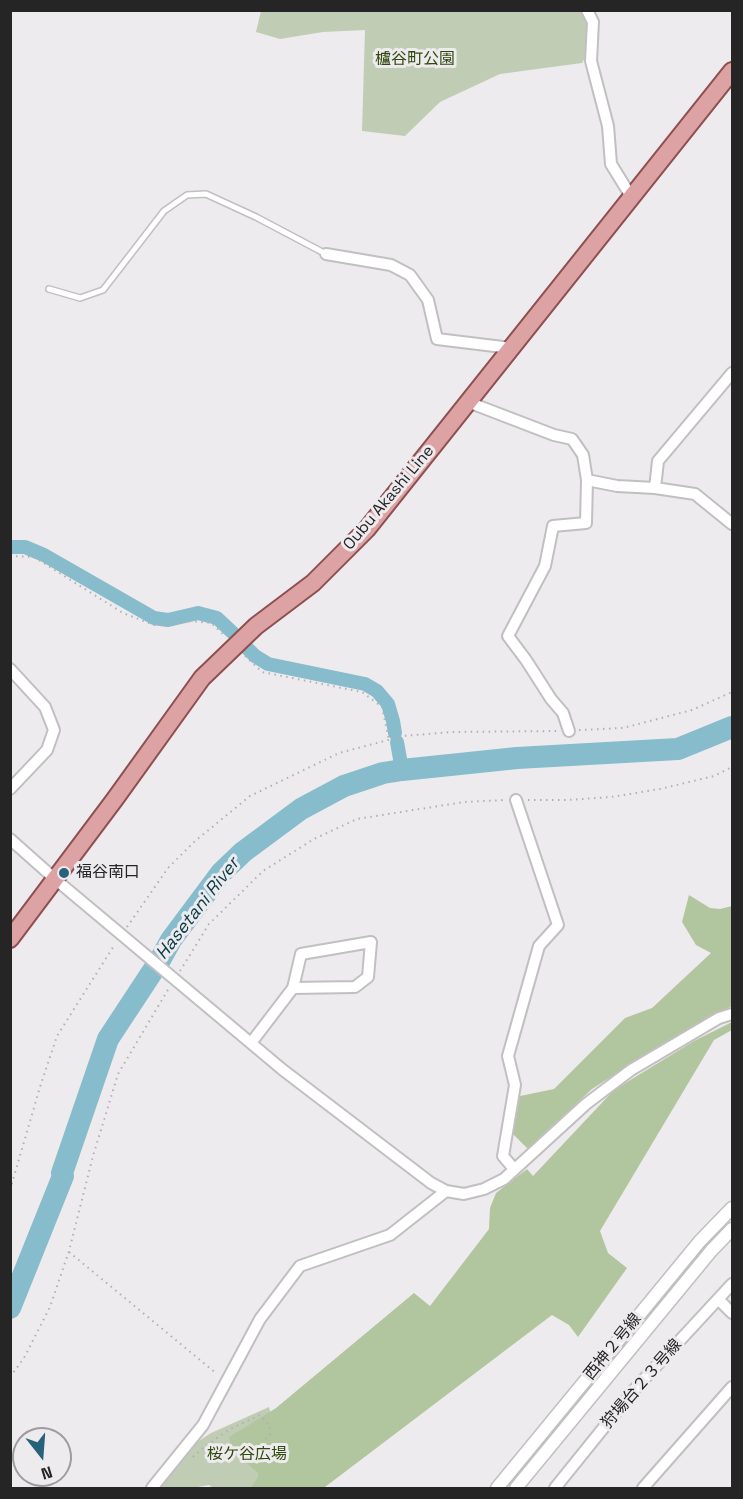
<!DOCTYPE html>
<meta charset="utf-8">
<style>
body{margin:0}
#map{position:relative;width:743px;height:1499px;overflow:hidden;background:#eeebee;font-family:"Space Grotesk",sans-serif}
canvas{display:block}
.frame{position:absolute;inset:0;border:12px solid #262526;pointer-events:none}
.north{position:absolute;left:12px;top:1427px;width:60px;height:60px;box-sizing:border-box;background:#eeebee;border:2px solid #9e9c9e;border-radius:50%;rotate:163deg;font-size:16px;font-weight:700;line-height:24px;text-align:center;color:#262526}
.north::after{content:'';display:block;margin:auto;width:21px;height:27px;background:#26637a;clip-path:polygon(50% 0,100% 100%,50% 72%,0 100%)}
</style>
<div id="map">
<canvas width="743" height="1499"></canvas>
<div class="frame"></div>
<div class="north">N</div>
</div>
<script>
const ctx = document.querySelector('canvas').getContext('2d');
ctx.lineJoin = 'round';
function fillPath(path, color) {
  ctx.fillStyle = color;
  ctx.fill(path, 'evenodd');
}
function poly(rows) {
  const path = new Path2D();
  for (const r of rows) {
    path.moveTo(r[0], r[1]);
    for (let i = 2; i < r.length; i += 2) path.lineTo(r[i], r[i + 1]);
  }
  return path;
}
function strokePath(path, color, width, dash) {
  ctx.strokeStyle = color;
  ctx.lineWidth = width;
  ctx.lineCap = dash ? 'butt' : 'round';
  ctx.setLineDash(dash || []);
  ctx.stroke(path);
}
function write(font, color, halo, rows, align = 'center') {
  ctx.font = font + ' "Space Grotesk","Noto Sans JP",sans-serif';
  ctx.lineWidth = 6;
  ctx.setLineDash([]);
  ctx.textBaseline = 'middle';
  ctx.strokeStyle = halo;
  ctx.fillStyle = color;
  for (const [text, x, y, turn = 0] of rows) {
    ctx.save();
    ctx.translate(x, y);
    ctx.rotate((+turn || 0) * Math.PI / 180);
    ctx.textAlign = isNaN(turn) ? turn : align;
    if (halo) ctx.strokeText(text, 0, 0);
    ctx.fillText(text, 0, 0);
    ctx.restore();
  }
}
const green = poly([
 [261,11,582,11,588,17,590,49,582,63,500,74,440,102,405,136,362,131,365,30,323,32,280,39,256,32],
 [269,1407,286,1465,273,1488,213,1488,209,1485,192,1488,159,1488,158,1487,194,1444,211,1433]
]);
const forest = poly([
 [689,895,710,908,720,909,732,906,732,1006,707,1019,653,1050,592,1089,528,1149,513,1134,520,1096,554,1089,625,1018,652,1008,711,953,696,945,682,922],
 [732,1022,732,1030,714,1040,600,1231,608,1253,627,1268,578,1337,569,1325,552,1315,325,1487,325,1488,251,1488,258,1477,258,1473,232,1450,229,1437,276,1408,414,1293,430,1306,489,1229,490,1208,496,1193,527,1169,533,1176,614,1090,694,1041]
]);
const canal = poly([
 [10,547,25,547,44,555,154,618,168,620,198,613,217,618,233,633],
 [245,646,255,656,268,664,365,684,377,691,388,704,393,721,395,733],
 [397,742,402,770]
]);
const river = poly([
 [10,1308,63,1176,62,1173,108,1039,160,960,171,940,221,873,243,852,301,809,344,786,383,773,402,770,517,758,678,749,732,727]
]);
const path = poly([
 [10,556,34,557,123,613,154,625,191,621,211,623,224,635],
 [245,656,262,672,362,692,382,707,389,740],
 [579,730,623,728,692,710,732,692],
 [528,800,568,800,611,797,660,789,714,776,732,767],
 [127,927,168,868,194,842,250,796,339,753,403,736,452,732,558,731],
 [180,971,209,924,263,871,314,839,357,819,464,802,505,800],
 [10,1190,40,1087,57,1036,115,944],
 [69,1252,217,1374],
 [10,1377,24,1358,50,1307,69,1251,93,1156,118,1074,169,988],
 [193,1457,203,1448,228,1430,260,1415,270,1426,270,1435,263,1441]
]);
const service = poly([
 [49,289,80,298,103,290,164,211,187,195,206,194,256,217,326,254]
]);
const minor = poly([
 [587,10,593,22,591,61,608,126,611,164,632,198],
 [326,254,391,265,410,275,428,300,437,339,511,348],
 [468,402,554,435,572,439,583,455,587,480,617,486,655,488,695,494,732,524],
 [655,488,658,461,732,373],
 [10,669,45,707,54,730,47,750,10,789],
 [569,731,563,713,551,699,526,660,508,636,545,566,553,526,586,523,587,480],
 [10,839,55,879,283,1070,431,1183,446,1191,464,1194,484,1189,504,1179,586,1104,631,1070,719,1018,732,1014],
 [251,1043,293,988,301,954,371,942,368,977,355,987,293,988],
 [514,1169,503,1156,515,1085,508,1056,539,946,558,925,516,800],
 [718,1299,732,1313],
 [152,1488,203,1425,260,1319,300,1266,390,1235,446,1191],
 [555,1488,634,1390,732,1284],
 [643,1488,732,1387]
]);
const tertiary = poly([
 [497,1488,700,1241,732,1208],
 [516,1488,711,1251,732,1229]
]);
const primary = poly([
 [10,939,115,799,202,678,256,626,313,583,367,529,732,71]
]);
const markers = [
 [64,873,6,"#26637a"]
];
const parkNames = [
 ["櫨谷町公園",415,60],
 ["桜ケ谷広場",247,1455]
];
const streetNames = [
 ["Oubu Akashi Line",389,498,-50],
 ["西神２号線",613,1347,-51],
 ["狩場台２３号線",642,1384,-49]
];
const poiNames = [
 ["福谷南口",76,873]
];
const waterNames = [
 ["Hasetani River",198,909,-52]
];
fillPath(green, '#c0cdb4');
fillPath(forest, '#b1c69e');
strokePath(canal, '#86bccb', 14);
strokePath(river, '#86bccb', 22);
strokePath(service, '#c2bfc2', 8);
strokePath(minor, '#c2bfc2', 14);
strokePath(tertiary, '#c2bfc2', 15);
strokePath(primary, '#8e4f50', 20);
strokePath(path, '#b1afb1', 2, [1.5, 4.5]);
strokePath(service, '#fff', 5);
strokePath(minor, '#fff', 10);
strokePath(tertiary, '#fff', 12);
strokePath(primary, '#dda3a4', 16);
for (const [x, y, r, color] of markers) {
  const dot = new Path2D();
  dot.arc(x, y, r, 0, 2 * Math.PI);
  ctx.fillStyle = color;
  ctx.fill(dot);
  strokePath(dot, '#eeebee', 2);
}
write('16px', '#2f480c', '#eeebee', parkNames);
write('16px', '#262526', '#eeebee', streetNames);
write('16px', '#262526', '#eeebee', poiNames, 'left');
write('italic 18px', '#093c47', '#eeebee', waterNames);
</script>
